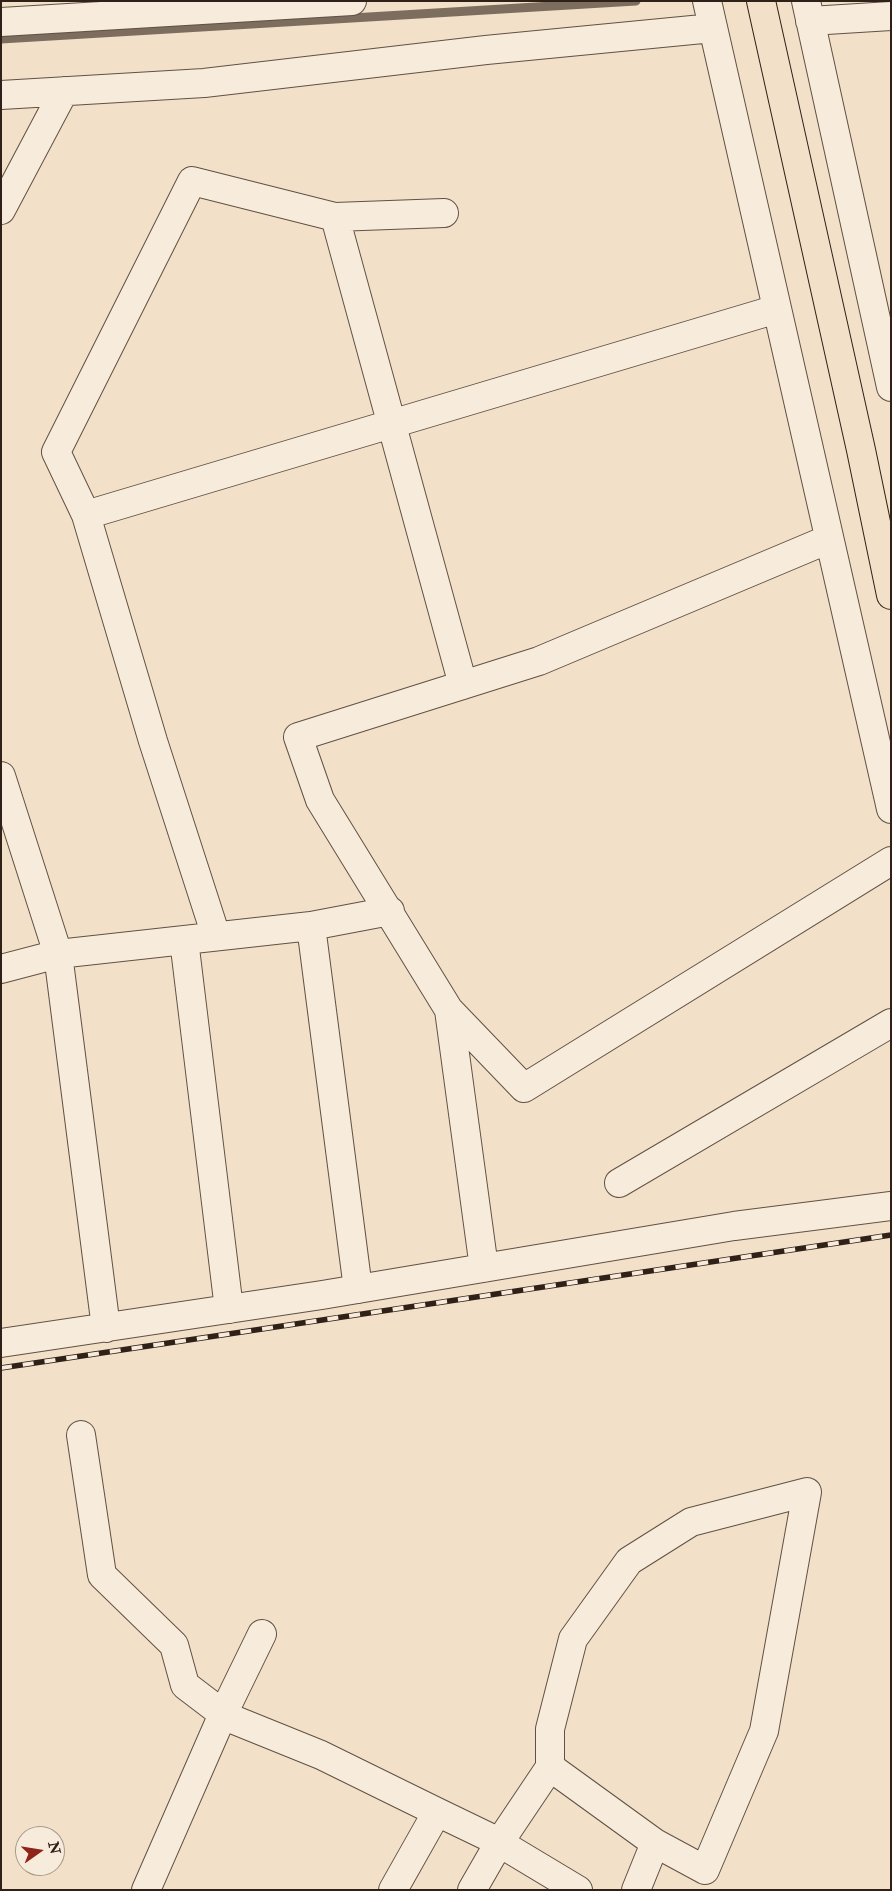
<!DOCTYPE html>
<style>
body{margin:0}
#map{position:relative;width:892px;height:1891px;overflow:hidden;background:#f2e0c8;font-family:"IM FELL Double Pica",serif}
canvas{display:block}
.frame{position:absolute;inset:0;border:2px solid #2f2118;pointer-events:none}
.north{position:absolute;left:15px;top:1826px;width:50px;height:50px;box-sizing:border-box;background:#f7ebdb;border:1px solid #a79a8d;border-radius:50%;rotate:77deg;font-size:14px;font-weight:700;line-height:20px;text-align:center;color:#2f2118}
.north::after{content:'';display:block;margin:auto;width:18px;height:22px;background:#8f2418;clip-path:polygon(50% 0,100% 100%,50% 72%,0 100%)}
</style>
<div id="map">
<canvas width="892" height="1891"></canvas>
<div class="frame"></div>
<div class="north">N</div>
</div>
<script>
const ctx = document.querySelector('canvas').getContext('2d');
ctx.lineJoin = 'round';
function poly(rows) {
  const path = new Path2D();
  for (const r of rows) {
    path.moveTo(r[0], r[1]);
    for (let i = 2; i < r.length; i += 2) path.lineTo(r[i], r[i + 1]);
  }
  return path;
}
function strokePath(path, color, width, dash) {
  ctx.strokeStyle = color;
  ctx.lineWidth = width;
  ctx.lineCap = dash ? 'butt' : 'round';
  ctx.setLineDash(dash || []);
  ctx.stroke(path);
}
const stream = poly([
 [1,39,636,1]
]);
const minor = poly([
 [707,1,891,809],
 [806,1,891,387],
 [810,21,891,16],
 [1,22,352,1],
 [1,95,204,83,486,50,713,28],
 [1,210,64,91],
 [335,217,463,685],
 [86,515,777,309],
 [829,539,539,661,298,737,320,800,449,1010,524,1088,891,861],
 [1,776,58,954,106,1328],
 [311,926,358,1289],
 [216,936,153,741,86,515,56,452,192,181,335,217,444,213],
 [184,940,229,1309],
 [1,969,58,954,311,926,390,911],
 [449,1010,484,1268],
 [619,1183,891,1023],
 [1,1343,322,1295,734,1226,891,1206],
 [81,1435,102,1575,174,1645,185,1685,227,1717,321,1755,437,1812,493,1839,578,1890],
 [146,1890,223,1714,262,1634],
 [393,1890,437,1812],
 [472,1890,499,1843,550,1767,550,1729,573,1639,629,1561,691,1522,807,1492,764,1731,705,1870,655,1843,550,1767],
 [636,1890,655,1843]
]);
const major = poly([
 [761,1,861,450,891,595]
]);
const rail = poly([
 [1,1368,891,1235]
]);
strokePath(stream, '#7c6d5e', 9);
strokePath(minor, '#605144', 30);
strokePath(major, '#2f2118', 30);
strokePath(minor, '#f7ebdb', 28);
strokePath(major, '#f2e0c8', 28);
strokePath(rail, '#2f2118', 5.5);
strokePath(rail, '#f7ebdb', 4, [11]);
</script>
